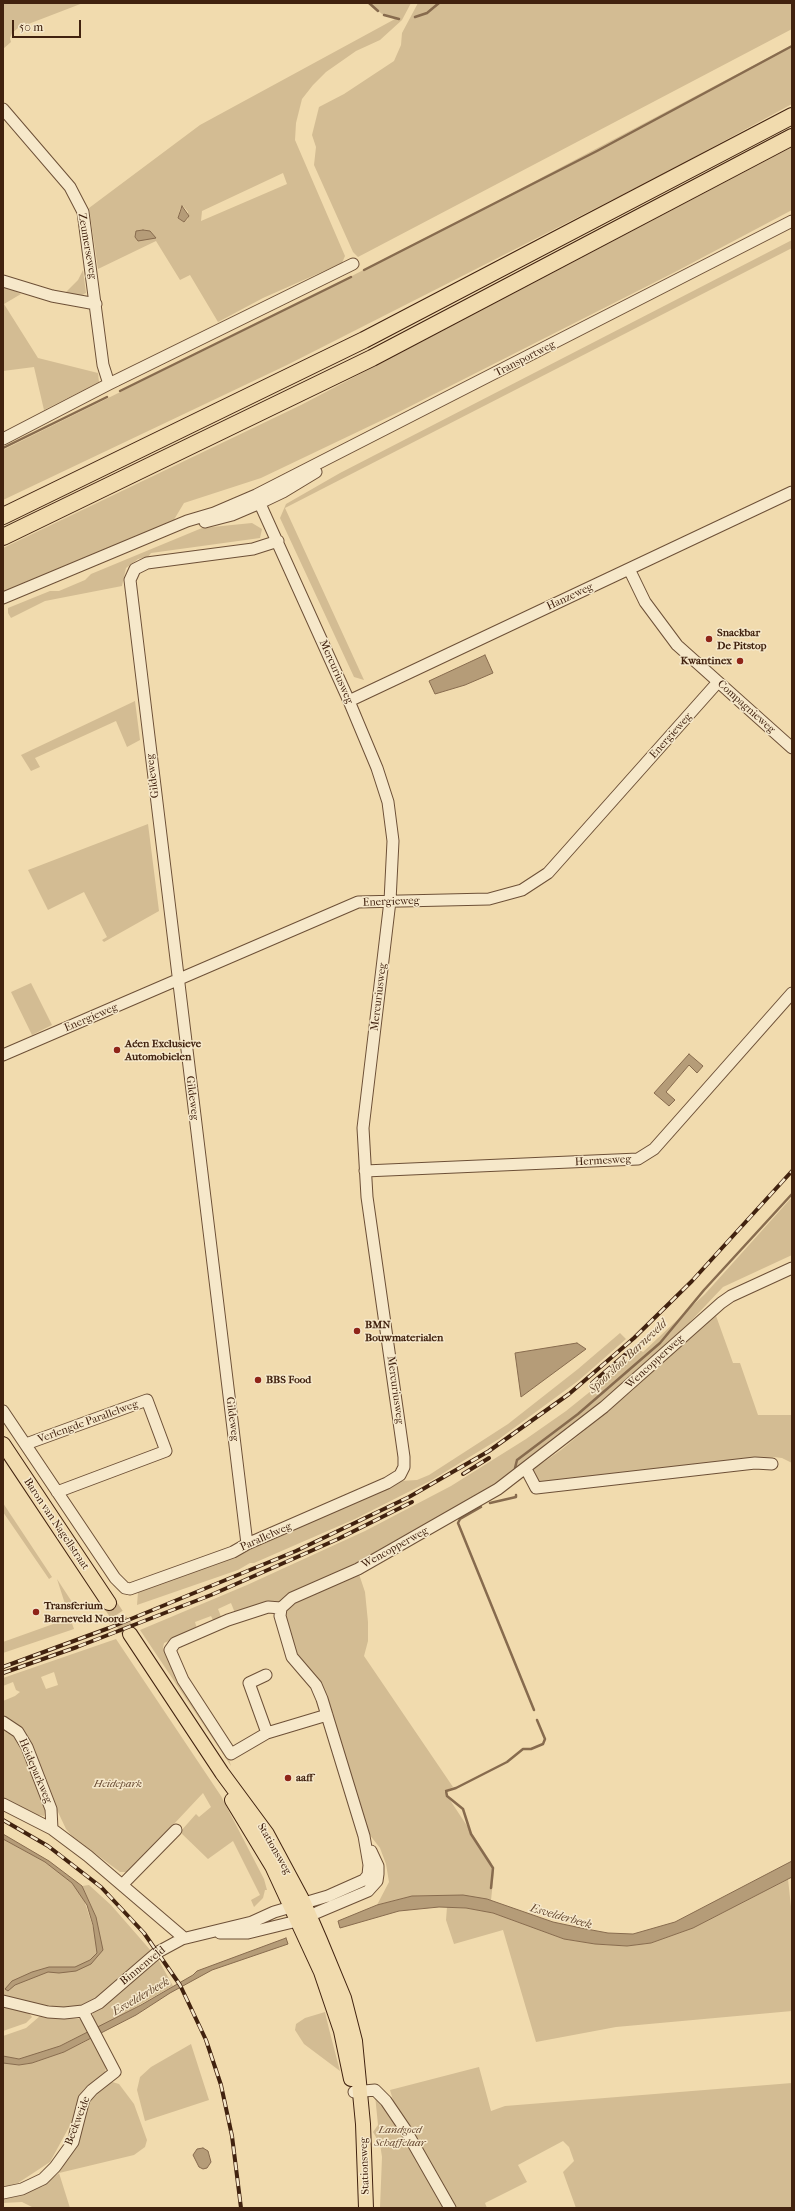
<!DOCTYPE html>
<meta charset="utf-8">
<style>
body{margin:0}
#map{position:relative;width:795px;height:2211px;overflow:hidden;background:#f1dbae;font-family:"IM FELL French Canon",serif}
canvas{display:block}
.frame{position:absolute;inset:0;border:4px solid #41220f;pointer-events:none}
.scale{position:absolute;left:12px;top:20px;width:69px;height:18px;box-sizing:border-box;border:2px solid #41220f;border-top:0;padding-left:5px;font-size:12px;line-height:14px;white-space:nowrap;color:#41220f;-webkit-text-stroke:3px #f6e8ca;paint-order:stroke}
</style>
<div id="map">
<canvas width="795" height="2211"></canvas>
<div class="frame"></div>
<div class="scale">50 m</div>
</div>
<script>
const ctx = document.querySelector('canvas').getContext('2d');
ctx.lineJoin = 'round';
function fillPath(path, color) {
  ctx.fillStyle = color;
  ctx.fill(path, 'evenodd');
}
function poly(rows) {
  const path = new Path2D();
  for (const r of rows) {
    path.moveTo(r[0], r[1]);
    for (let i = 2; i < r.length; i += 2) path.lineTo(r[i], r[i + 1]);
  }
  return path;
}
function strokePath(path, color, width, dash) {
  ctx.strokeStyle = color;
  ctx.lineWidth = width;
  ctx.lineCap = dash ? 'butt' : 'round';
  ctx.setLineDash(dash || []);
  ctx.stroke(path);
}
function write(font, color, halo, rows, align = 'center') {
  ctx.font = font + ' "IM FELL French Canon",serif';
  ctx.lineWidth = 3;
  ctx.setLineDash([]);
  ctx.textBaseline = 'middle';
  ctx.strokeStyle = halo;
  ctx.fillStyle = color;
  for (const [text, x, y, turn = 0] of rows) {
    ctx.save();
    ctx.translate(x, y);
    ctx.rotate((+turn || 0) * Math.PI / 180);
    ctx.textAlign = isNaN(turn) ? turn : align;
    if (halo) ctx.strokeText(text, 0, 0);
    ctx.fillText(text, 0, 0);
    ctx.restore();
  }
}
const green = poly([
 [3,3,83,3,18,28,12,33,10,38,11,42,3,49],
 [369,3,411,3,402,20,380,40,356,51,326,72,313,85,302,99,296,123,295,140,345,256,342,263,263,298,218,322,190,275,180,280,156,241,98,269,89,208,200,125,395,19,382,14],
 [283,173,287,184,201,221,202,211],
 [183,206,188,212,188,219,184,222,178,218,180,209],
 [418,3,792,3,792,29,358,257,353,252,314,165,316,147,312,135,319,107,344,94,394,61,401,45,402,33],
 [792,45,792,104,667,172,287,365,3,500,3,450,270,318,486,207],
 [792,147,792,210,677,271,395,414,261,478,184,503,172,523,3,594,3,548,301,405],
 [792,240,792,248,285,508,364,680,354,677,280,518,286,504,340,473],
 [83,270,86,293,80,296,65,293,78,280],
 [3,285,21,294,4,304,38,358,98,373,99,382,44,410,34,367,3,371],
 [252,523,262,529,260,538,151,553,148,557,138,559,126,568,122,586,45,601,11,618,8,613,8,608,50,591,59,591,85,580,91,574,202,528],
 [135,701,140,740,127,747,116,721,35,758,40,767,31,771,21,755],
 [148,824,159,911,104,942,102,940,107,937,84,892,48,910,28,870],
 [31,983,52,1025,32,1035,11,992],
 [792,1197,792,1255,723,1287,689,1323,619,1388,511,1475,456,1509,440,1515,357,1563,280,1602,265,1603,235,1613,231,1603,218,1609,222,1619,214,1622,211,1616,195,1622,197,1629,164,1643,163,1648,177,1682,229,1759,231,1766,140,1630,247,1585,365,1531,451,1486,526,1439,566,1411,612,1374,638,1349,643,1352,705,1294],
 [715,1313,733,1363,740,1363,758,1415,792,1415,792,1463,782,1458,774,1457,537,1483,531,1471,561,1450,632,1391],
 [620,1333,626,1339,578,1381,499,1439,432,1480,355,1519,254,1563,250,1563,238,1570,137,1605,138,1592,234,1557,400,1481,417,1480,429,1475,508,1424,578,1369],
 [3,1503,52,1577,49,1579,3,1512],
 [359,1574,365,1592,368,1622,368,1641,364,1656,453,1787,444,1791,491,1862,494,1872,491,1900,434,1895,412,1896,377,1905,389,1882,386,1864,380,1848,369,1834,363,1818,326,1701,298,1661,284,1611,292,1603],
 [57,1579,72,1602,66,1607],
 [70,1618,74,1629,3,1653,3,1642],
 [116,1639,221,1796,264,1879,267,1890,265,1890,263,1898,254,1907,251,1900,260,1895,233,1841,208,1859,180,1832,196,1814,199,1817,211,1807,203,1793,129,1872,120,1872,72,1836,66,1829,20,1731,3,1715,3,1701,15,1696,20,1692,16,1690,13,1682,3,1686,3,1678],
 [54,1672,58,1685,46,1689,41,1677],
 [3,1725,16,1734,46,1805,44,1816,38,1815,3,1798],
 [3,1839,45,1862,72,1883,83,1897,94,1930,96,1917,82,1886,89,1885,111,1905,152,1952,87,2005,77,2008,51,2008,3,1996],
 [788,1879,792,1916,792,2011,616,2027,536,2042,503,1930,454,1944,446,1920,447,1907,466,1908,493,1913,564,1939,595,1944,627,1946,651,1943,693,1928],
 [158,1959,173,1986,98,2028,93,2020,93,2011],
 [3,2007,29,2013,32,2017,26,2023,3,2031],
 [325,2012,329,2029,340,2071,304,2044,295,2030,296,2024,305,2018],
 [40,2016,82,2019,89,2032,60,2046,30,2057,19,2059,3,2056,3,2036,26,2028],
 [92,2038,107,2065,104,2075,84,2089,79,2097,74,2118,50,2162,18,2183,3,2187,3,2063,19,2065,32,2063,64,2052],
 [191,2044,209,2100,145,2121,137,2090,140,2077,151,2067],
 [479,2067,491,2111,505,2106,792,2083,792,2208,576,2208,563,2172,574,2161,569,2147,563,2141,518,2165,527,2182,485,2203,487,2208,380,2208,382,2157,380,2144,373,2132,378,2125,375,2095,387,2109,393,2100,390,2090],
 [109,2081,119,2084,134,2104,147,2140,145,2147,134,2155,59,2173,70,2208,34,2208,22,2202,3,2203,3,2198,16,2196,43,2186,59,2173,75,2147,90,2096]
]);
const water = poly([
 [182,206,189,216,184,222,178,218,182,206],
 [143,230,150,231,156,238,138,241,135,237,136,231,143,230],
 [485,655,493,673,465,685,435,694,429,681,485,655],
 [689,1054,703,1066,697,1073,689,1065,666,1092,675,1100,669,1106,654,1093,689,1054],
 [577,1343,586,1349,521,1397,515,1353,577,1343],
 [3,1834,49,1861,82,1886,96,1917,103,1950,91,1964,76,1971,59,1973,48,1972,15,1985,8,1991,5,1989,12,1981,32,1972,49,1967,75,1967,90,1960,97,1953,93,1925,87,1905,72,1883,45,1862,3,1839,3,1834],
 [792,1861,792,1877,693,1928,651,1943,627,1946,595,1944,564,1939,493,1913,466,1908,439,1907,399,1911,340,1928,338,1921,377,1905,412,1896,463,1895,487,1899,553,1922,581,1928,608,1933,633,1934,675,1922,792,1861],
 [286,1938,288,1944,212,1970,170,1993,136,2015,64,2052,32,2063,19,2065,3,2063,3,2056,19,2059,60,2046,141,2005,193,1975,197,1971,286,1938],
 [203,2148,208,2151,211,2162,207,2168,203,2169,199,2167,193,2155,197,2149,203,2148]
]);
const stream = poly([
 [369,3,378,11],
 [384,15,399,19],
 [415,17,427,13,439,3],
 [364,270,597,151,792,46],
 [120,391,351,277],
 [3,448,107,397],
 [515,1468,517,1460,578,1414,660,1343,704,1290,792,1194],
 [490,1503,516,1497,516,1495],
 [481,1507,460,1519,458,1523,534,1710],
 [491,1888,493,1868,471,1834,463,1809,447,1796,446,1791,456,1788,507,1762,523,1749,531,1749,543,1744,545,1739,537,1720]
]);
const majorTunnel = poly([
 [109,1603,130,1634]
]);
const minor = poly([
 [3,109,70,187,83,212,103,365,109,384],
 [3,281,52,296,96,304],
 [3,439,109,384,353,264],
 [205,522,232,515,260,503,283,492,316,472],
 [629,569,645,602,677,645,792,748],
 [3,598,187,521,214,513,256,495,792,221],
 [349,701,792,492],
 [3,1055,358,902,489,899,522,890,548,873,718,682],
 [365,1171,638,1159,654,1149,792,993],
 [3,1411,115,1578,125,1588,130,1589,233,1552,247,1544,387,1483,400,1475,404,1467,404,1457,367,1197,363,1128,390,901,393,841,388,802,377,768,349,701,256,495],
 [26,1444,147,1400,166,1451,57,1492],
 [526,1469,536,1488,755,1463,772,1464],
 [247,1544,130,580,135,569,147,563,253,549,278,541],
 [266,1675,249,1683,267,1733,231,1754,183,1680,170,1650,175,1643,228,1620,268,1607,281,1608],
 [3,1722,18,1732,27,1747,51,1809,52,1829],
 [267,1733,327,1715],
 [3,1804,52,1829,88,1856,184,1938],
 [123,1884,176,1830],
 [220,1933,248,1933,297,1921,368,1891,377,1881,378,1874,378,1866,371,1851],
 [3,2001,48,2012,64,2013,83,2011,99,2003,158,1952,182,1939,252,1922,274,1912,328,1896,364,1880,368,1875,369,1865,364,1836,322,1699,316,1685,292,1657,280,1616,281,1608,292,1598,358,1569,498,1489,604,1407,721,1303,731,1296,792,1268],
 [354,2092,375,2090,386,2101,405,2129,450,2208],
 [3,2193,22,2189,43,2179,55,2167,73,2142,84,2099,92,2090,115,2072,83,2011]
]);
const major = poly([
 [3,1444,109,1603],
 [130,1634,222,1773,267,1834,304,1903,320,1940,344,1998,355,2041,363,2124,366,2208],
 [232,1800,272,1866,321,1972,341,2031,351,2079]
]);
const highway = poly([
 [3,516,364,340,792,116],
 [3,537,372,358,792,137]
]);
const rail = poly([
 [592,1383,628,1352],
 [463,1474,489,1458],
 [3,1667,109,1628,296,1551,409,1497,489,1451,569,1394,634,1338,692,1281,792,1171],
 [3,1673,77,1647,211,1595,338,1539,412,1502],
 [3,1820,48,1846,101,1887,144,1933,180,1985,206,2040,221,2085,232,2136,241,2208]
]);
const markers = [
 [709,639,4,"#8f2418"],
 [740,661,4,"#8f2418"],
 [117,1050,4,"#8f2418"],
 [357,1331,4,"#8f2418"],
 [258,1380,4,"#8f2418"],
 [36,1612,4,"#8f2418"],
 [288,1778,4,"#8f2418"]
];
const streetNames = [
 ["Zeumerseweg",87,246,80],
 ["Transportweg",525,359,-27],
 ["Hanzeweg",570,597,-25],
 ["Mercuriusweg",336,672,66],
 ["Compagnieweg",746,707,42],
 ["Energieweg",671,736,-48],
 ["Gildeweg",153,776,-97],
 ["Energieweg",391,902,-2],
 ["Mercuriusweg",379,997,-83],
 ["Energieweg",91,1018,-23],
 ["Gildeweg",192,1098,83],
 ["Hermesweg",603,1161,-3],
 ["Wencopperweg",655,1362,-42],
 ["Mercuriusweg",395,1390,82],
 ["Gildeweg",232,1419,83],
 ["Verlengde Parallelweg",88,1422,-20],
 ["Baron van Nagellstraat",56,1524,56],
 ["Parallelweg",266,1537,-24],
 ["Wencopperweg",395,1548,-29],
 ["Heideparkweg",35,1771,67],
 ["Stationsweg",274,1849,60],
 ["Binnenveld",143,1966,-39],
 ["Beekweide",78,2121,-69],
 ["Stationsweg",365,2166,-92]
];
const poiNames = [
 ["Snackbar",717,633],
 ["De Pitstop",717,646],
 ["Kwantinex",732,661,"right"],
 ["Aéen Exclusieve",125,1044],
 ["Automobielen",125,1057],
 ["BMN",365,1325],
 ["Bouwmaterialen",365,1338],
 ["BBS Food",266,1380],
 ["Transferium",44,1606],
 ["Barneveld Noord",44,1619],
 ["aaff",296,1778]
];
const parkNames = [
 ["Heidepark",118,1784],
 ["Landgoed",400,2130],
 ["Schaffelaar",400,2143]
];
const waterNames = [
 ["Spoorsloot Barneveld",628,1357,-43],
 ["Esvelderbeek",561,1917,16],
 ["Esvelderbeek",141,1997,-30]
];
fillPath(green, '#d3bc93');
fillPath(water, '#b59c78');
strokePath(water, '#876b4e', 1);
strokePath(stream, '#876b4e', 2.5);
strokePath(majorTunnel, '#ceb68e', 14, [14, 7]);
strokePath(minor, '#6d5037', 13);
strokePath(major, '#41220f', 16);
strokePath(highway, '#41220f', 18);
strokePath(minor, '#f6e8ca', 11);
strokePath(major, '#f1dbae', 14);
strokePath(highway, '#f1dbae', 16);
strokePath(rail, '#41220f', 4);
strokePath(rail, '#f6e8ca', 2.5, [8]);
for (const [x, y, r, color] of markers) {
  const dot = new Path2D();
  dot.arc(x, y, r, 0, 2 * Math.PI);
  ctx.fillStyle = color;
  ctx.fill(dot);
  strokePath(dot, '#f6e8ca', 1.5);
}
write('11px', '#41220f', '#f6e8ca', streetNames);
write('bold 11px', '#41220f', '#f6e8ca', poiNames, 'left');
write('italic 11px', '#664830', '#f6e8ca', parkNames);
write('italic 12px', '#64472e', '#f6e8ca', waterNames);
</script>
